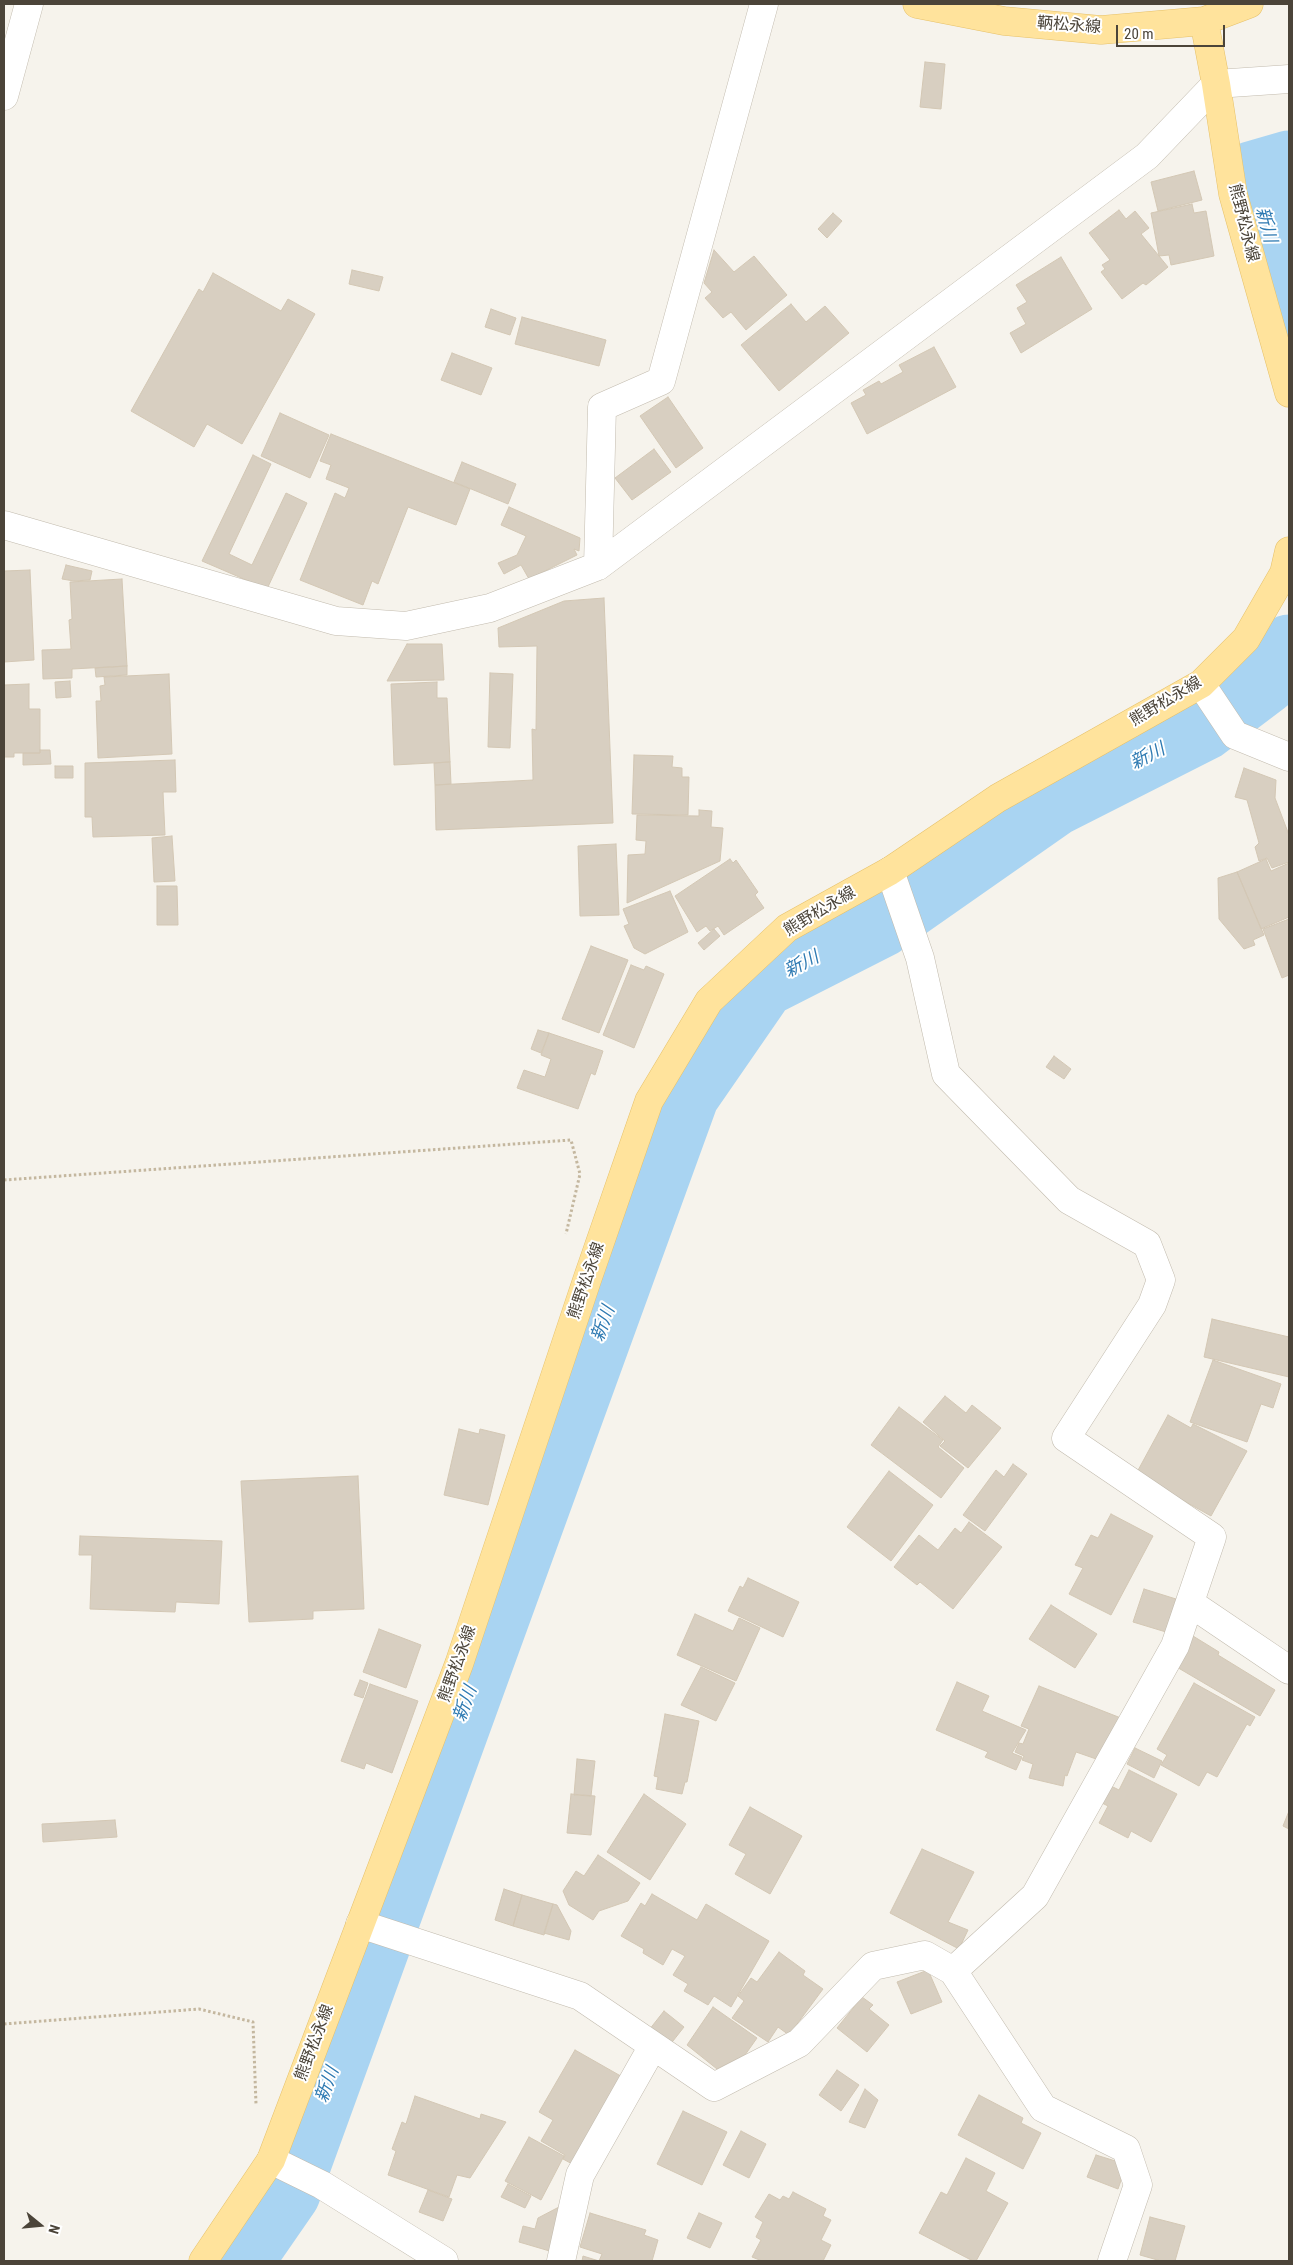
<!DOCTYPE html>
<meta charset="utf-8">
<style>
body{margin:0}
#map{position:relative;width:1293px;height:2265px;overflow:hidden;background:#f6f3ec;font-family:"Roboto Condensed",sans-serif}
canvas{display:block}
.frame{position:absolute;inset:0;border:5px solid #4b4439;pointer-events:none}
.north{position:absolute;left:15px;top:2200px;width:50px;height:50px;-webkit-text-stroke:4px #fff;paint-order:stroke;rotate:107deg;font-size:14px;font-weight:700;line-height:20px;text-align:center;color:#4b4439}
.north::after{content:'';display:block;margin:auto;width:18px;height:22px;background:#4b4439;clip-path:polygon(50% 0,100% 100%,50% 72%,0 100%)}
.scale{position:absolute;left:1116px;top:25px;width:109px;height:22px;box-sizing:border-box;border:2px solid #4b4439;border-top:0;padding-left:6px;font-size:15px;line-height:18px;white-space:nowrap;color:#4b4439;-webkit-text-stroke:4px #fff;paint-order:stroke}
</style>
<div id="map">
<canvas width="1293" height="2265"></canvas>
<div class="frame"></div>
<div class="north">N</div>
<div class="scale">20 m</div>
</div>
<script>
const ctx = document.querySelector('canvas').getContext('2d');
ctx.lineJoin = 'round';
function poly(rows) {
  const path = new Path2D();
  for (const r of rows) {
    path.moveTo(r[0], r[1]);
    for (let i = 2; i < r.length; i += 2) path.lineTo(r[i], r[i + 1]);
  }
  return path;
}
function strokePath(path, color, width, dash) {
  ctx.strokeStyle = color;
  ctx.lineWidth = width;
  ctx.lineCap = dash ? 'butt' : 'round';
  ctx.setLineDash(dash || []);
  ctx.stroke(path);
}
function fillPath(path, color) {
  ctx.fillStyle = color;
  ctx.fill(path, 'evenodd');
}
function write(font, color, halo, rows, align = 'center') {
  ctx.font = font + ' "Roboto Condensed","Noto Sans JP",sans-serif';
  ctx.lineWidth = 4;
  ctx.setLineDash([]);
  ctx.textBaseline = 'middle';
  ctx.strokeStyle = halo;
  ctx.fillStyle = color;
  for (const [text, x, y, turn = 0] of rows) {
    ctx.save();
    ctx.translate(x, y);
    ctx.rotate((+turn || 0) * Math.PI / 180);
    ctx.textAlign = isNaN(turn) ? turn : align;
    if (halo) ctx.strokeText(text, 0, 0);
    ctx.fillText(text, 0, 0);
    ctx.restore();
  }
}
const river = poly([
 [1289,163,1251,174,1289,314],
 [241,2261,288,2193,687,1095,763,985,881,925,1054,804,1204,728,1265,682,1289,647]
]);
const building = poly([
 [925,62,945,64,941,109,920,107,925,62],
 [1194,171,1202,200,1158,211,1151,182,1194,171],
 [1192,204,1194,213,1206,211,1214,256,1171,265,1169,255,1159,256,1151,213,1192,204],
 [1119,210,1126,219,1135,211,1149,228,1141,234,1168,267,1146,285,1143,283,1122,299,1101,272,1105,269,1102,265,1110,260,1089,233,1119,210],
 [833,213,842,221,827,238,818,229,833,213],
 [714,250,734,272,754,256,787,295,746,330,731,312,723,318,705,298,712,292,704,283,714,250],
 [1061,257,1092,309,1021,353,1010,333,1026,324,1017,308,1027,302,1016,285,1061,257],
 [352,270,383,277,379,291,349,284,352,270],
 [213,273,281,311,288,299,315,314,242,444,207,424,194,447,131,411,199,289,203,292,213,273],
 [791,304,806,322,825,306,849,333,779,391,741,345,791,304],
 [491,309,516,318,510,335,485,327,491,309],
 [522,317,606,340,599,366,515,344,522,317],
 [934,347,956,387,867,434,851,403,866,395,863,390,879,381,881,384,903,372,899,365,934,347],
 [452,353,492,368,481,395,441,380,452,353],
 [668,397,703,448,676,468,640,416,668,397],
 [280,413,329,435,310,478,261,456,280,413],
 [331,434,470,489,456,525,408,507,378,584,372,581,363,605,300,580,335,493,345,498,349,488,326,479,331,465,320,461,331,434],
 [654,449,671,472,632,500,615,478,654,449],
 [253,455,271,464,229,554,252,565,286,493,307,503,267,589,202,561,253,455],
 [462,462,516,484,508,504,454,482,462,462],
 [509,507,580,538,579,551,574,549,577,555,529,579,521,565,504,574,498,563,517,555,526,536,501,525,509,507],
 [66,565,92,571,90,580,74,581,62,579,66,565],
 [30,570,34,660,4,662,4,571,30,570],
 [122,579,127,666,72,669,72,678,43,679,42,650,71,649,69,620,72,619,70,582,122,579],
 [604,598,613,823,436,830,435,785,533,780,532,729,536,730,537,646,499,647,498,628,564,601,604,598],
 [407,644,442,644,444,680,387,681,407,644],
 [127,666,127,675,96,677,95,668,127,666],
 [490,673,513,674,510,748,488,747,490,673],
 [169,674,172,754,98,758,96,701,101,701,100,686,105,685,104,677,169,674],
 [70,681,71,697,56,698,55,682,70,681],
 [437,682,437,698,447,698,450,762,394,765,391,684,437,682],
 [29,684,29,709,40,709,40,753,14,753,14,757,4,757,4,685,29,684],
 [40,750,50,750,51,764,23,765,23,753,40,753,40,750],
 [634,755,673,756,672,767,682,768,682,777,689,777,688,815,632,814,634,755],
 [175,760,176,792,163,792,165,835,93,837,92,817,85,817,85,763,175,760],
 [450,762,451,784,435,785,434,763,450,762],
 [55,766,73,766,73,778,55,778,55,766],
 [1244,768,1276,780,1275,798,1289,835,1289,862,1272,868,1267,858,1259,861,1255,847,1259,843,1247,800,1235,797,1244,768],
 [699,810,712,811,711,827,723,828,720,861,627,903,628,855,645,854,646,841,636,840,637,815,699,816,699,810],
 [172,836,175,881,154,882,152,838,172,836],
 [616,844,619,915,580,916,578,846,616,844],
 [730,859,733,863,736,860,758,892,755,895,764,908,724,935,718,926,710,931,706,926,697,932,675,896,730,859],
 [1266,859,1271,871,1289,863,1289,917,1261,929,1237,872,1266,859],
 [1237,872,1264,935,1253,940,1255,945,1244,949,1219,919,1218,878,1237,872],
 [157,886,177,886,178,925,157,925,157,886],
 [670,891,688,932,645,954,634,948,624,926,629,924,623,909,670,891],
 [1289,919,1289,975,1282,978,1263,929,1289,919],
 [714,929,720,936,704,950,698,943,714,929],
 [591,946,628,960,599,1033,562,1019,591,946],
 [631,965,644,970,646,966,664,974,634,1048,603,1035,631,965],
 [538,1030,549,1033,541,1053,531,1049,538,1030],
 [549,1033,603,1051,595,1075,591,1073,578,1109,517,1088,524,1070,545,1077,551,1059,541,1055,549,1033],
 [1054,1056,1071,1069,1064,1079,1046,1067,1054,1056],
 [1212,1319,1289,1337,1289,1377,1204,1357,1212,1319],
 [1213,1360,1281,1384,1273,1408,1261,1404,1247,1442,1190,1422,1213,1360],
 [945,1396,966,1413,972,1405,1001,1428,968,1468,940,1446,945,1441,923,1422,945,1396],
 [899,1407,943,1440,938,1447,964,1468,941,1498,871,1445,899,1407],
 [1168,1415,1191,1428,1193,1424,1247,1451,1211,1516,1136,1474,1168,1415],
 [459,1429,479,1434,480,1429,505,1435,488,1505,444,1495,459,1429],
 [1013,1464,1027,1474,985,1531,963,1515,996,1470,1004,1477,1013,1464],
 [889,1471,933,1505,891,1561,847,1527,889,1471],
 [358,1476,364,1609,313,1611,313,1619,249,1622,241,1481,358,1476],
 [1111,1514,1153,1536,1111,1615,1069,1594,1083,1568,1075,1565,1091,1535,1098,1538,1111,1514],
 [969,1522,1002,1547,953,1609,920,1582,917,1585,894,1567,919,1535,938,1550,955,1528,961,1533,969,1522],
 [80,1536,222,1541,219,1604,176,1602,175,1612,90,1609,92,1555,79,1555,80,1536],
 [748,1578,799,1602,783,1637,728,1611,740,1586,743,1588,748,1578],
 [1144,1589,1176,1599,1166,1632,1133,1622,1144,1589],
 [1051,1605,1097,1634,1075,1668,1029,1639,1051,1605],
 [695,1614,733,1631,739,1618,760,1628,736,1681,677,1655,695,1614],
 [379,1629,421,1645,406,1688,363,1672,379,1629],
 [1193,1636,1219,1652,1218,1655,1275,1690,1260,1716,1175,1666,1193,1636],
 [701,1667,735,1683,716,1721,681,1705,701,1667],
 [360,1680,368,1683,363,1698,354,1695,360,1680],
 [957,1682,989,1696,982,1711,1026,1730,1012,1753,1022,1757,1016,1770,985,1757,988,1752,936,1730,957,1682],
 [1194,1683,1255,1717,1250,1726,1247,1724,1217,1777,1207,1772,1199,1786,1161,1765,1167,1755,1157,1749,1194,1683],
 [370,1684,418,1701,392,1773,366,1763,364,1769,341,1761,370,1684],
 [1039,1686,1126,1720,1102,1761,1076,1752,1067,1776,1065,1775,1063,1786,1029,1778,1033,1764,1022,1760,1024,1756,1015,1752,1019,1743,1023,1744,1029,1729,1021,1726,1039,1686],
 [665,1714,699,1721,687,1782,685,1782,682,1794,656,1789,658,1777,654,1776,665,1714],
 [1135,1748,1162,1761,1154,1778,1127,1764,1135,1748],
 [577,1759,595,1761,591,1796,574,1795,577,1759],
 [1129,1770,1177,1794,1151,1842,1131,1831,1128,1838,1099,1823,1108,1806,1102,1803,1111,1786,1119,1790,1129,1770],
 [571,1794,595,1796,591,1835,567,1833,571,1794],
 [644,1794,686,1824,650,1880,607,1852,644,1794],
 [750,1807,802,1836,770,1894,735,1874,746,1854,729,1845,750,1807],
 [1289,1811,1289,1829,1283,1826,1289,1811],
 [115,1820,117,1837,43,1842,42,1824,115,1820],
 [922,1849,974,1872,948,1922,968,1930,959,1949,890,1913,922,1849],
 [598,1855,640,1883,628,1901,599,1911,593,1920,569,1905,563,1891,576,1871,584,1876,598,1855],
 [504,1889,522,1895,513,1926,495,1920,504,1889],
 [652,1894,697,1920,706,1904,769,1941,731,2007,714,1996,708,2005,684,1991,688,1984,673,1975,685,1956,672,1949,663,1965,643,1953,644,1949,621,1936,641,1903,645,1906,652,1894],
 [522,1895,553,1904,544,1935,513,1926,522,1895],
 [553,1904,557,1905,571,1931,569,1940,544,1933,553,1904],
 [779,1952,805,1971,803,1975,823,1989,789,2035,778,2027,768,2042,732,2018,744,2001,738,1996,751,1978,757,1982,779,1952],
 [928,1970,942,2002,911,2014,897,1982,928,1970],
 [862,1997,873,2005,869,2009,889,2025,867,2052,837,2028,862,1997],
 [713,2007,757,2038,745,2055,717,2069,687,2045,713,2007],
 [664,2011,684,2027,669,2046,649,2030,664,2011],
 [575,2050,626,2079,576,2166,563,2159,565,2155,541,2141,553,2120,539,2112,575,2050],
 [837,2070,859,2085,841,2111,819,2095,837,2070],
 [865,2089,878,2100,865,2128,849,2122,865,2089],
 [979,2095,1023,2118,1021,2123,1041,2133,1023,2169,958,2135,979,2095],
 [415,2096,480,2119,481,2114,506,2122,470,2178,457,2175,449,2197,388,2175,396,2151,392,2149,402,2122,406,2124,415,2096],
 [683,2111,727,2132,702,2185,657,2164,683,2111],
 [741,2131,766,2144,749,2178,723,2165,741,2131],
 [529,2137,564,2156,541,2200,505,2181,529,2137],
 [1096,2155,1122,2163,1124,2172,1118,2189,1087,2177,1096,2155],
 [966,2158,995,2173,986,2191,1008,2203,976,2261,973,2261,919,2233,941,2192,947,2195,966,2158],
 [508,2184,531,2196,525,2208,501,2197,508,2184],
 [428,2190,452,2199,443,2221,419,2212,428,2190],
 [793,2192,826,2209,823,2216,831,2220,821,2240,831,2245,823,2261,762,2261,752,2257,761,2240,756,2237,763,2222,755,2217,769,2194,780,2200,783,2196,789,2199,793,2192],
 [559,2207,553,2252,519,2242,523,2226,535,2229,538,2218,559,2207],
 [590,2213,646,2230,644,2235,658,2240,652,2261,582,2261,583,2256,599,2261,602,2254,580,2247,590,2213],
 [699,2213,722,2223,710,2248,687,2238,699,2213],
 [1150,2217,1185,2226,1175,2261,1161,2261,1140,2255,1150,2217]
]);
const path = poly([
 [4,1180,571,1140,580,1174,566,1234],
 [4,2024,199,2009,253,2022,256,2104]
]);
const minor = poly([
 [4,96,29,4],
 [4,525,336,621,406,626,490,608,598,566,1147,156,1216,84,1289,79],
 [598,566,602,407,661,381,764,4],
 [1201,684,1235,735,1289,757],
 [890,871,920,958,946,1074,1069,1200,1147,1244,1161,1280,1152,1305,1066,1438,1212,1537,1175,1646,1035,1896,953,1971,1043,2108,1126,2149,1138,2185,1112,2261],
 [1190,1603,1289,1670],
 [360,1924,580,1996,714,2087,799,2043,873,1966,925,1955,953,1971],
 [271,2160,322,2185,444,2261],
 [561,2261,580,2175,653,2046]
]);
const major = poly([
 [917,4,1004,21,1101,30,1204,21,1249,4],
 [1204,21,1216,84,1233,194,1289,393],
 [203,2261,271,2160,459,1664,587,1280,649,1101,709,1001,787,928,890,871,998,798,1201,684,1246,639,1284,573,1289,551]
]);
const streetNames = [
 ["鞆松永線",1069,26,4],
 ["熊野松永線",1243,223,76],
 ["熊野松永線",1166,702,-31],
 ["熊野松永線",820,912,-31],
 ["熊野松永線",587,1281,-71],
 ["熊野松永線",458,1664,-70],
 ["熊野松永線",315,2043,-69]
];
const waterNames = [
 ["新川",1265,225,75],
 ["新川",1148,757,-27],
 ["新川",802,965,-27],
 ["新川",604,1324,-70],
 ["新川",466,1704,-70],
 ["新川",328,2085,-70]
];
strokePath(river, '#a9d4f2', 65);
fillPath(building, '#d8cfc1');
strokePath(building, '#d3c7b4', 1);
strokePath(minor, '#c2bbae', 29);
strokePath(major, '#e6c16a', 29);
strokePath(path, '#c4b79f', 3, [2.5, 2.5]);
strokePath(minor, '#fff', 28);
strokePath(major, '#ffe39c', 28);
write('16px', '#4b4439', '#fff', streetNames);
write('italic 18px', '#2e7ab2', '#fff', waterNames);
</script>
